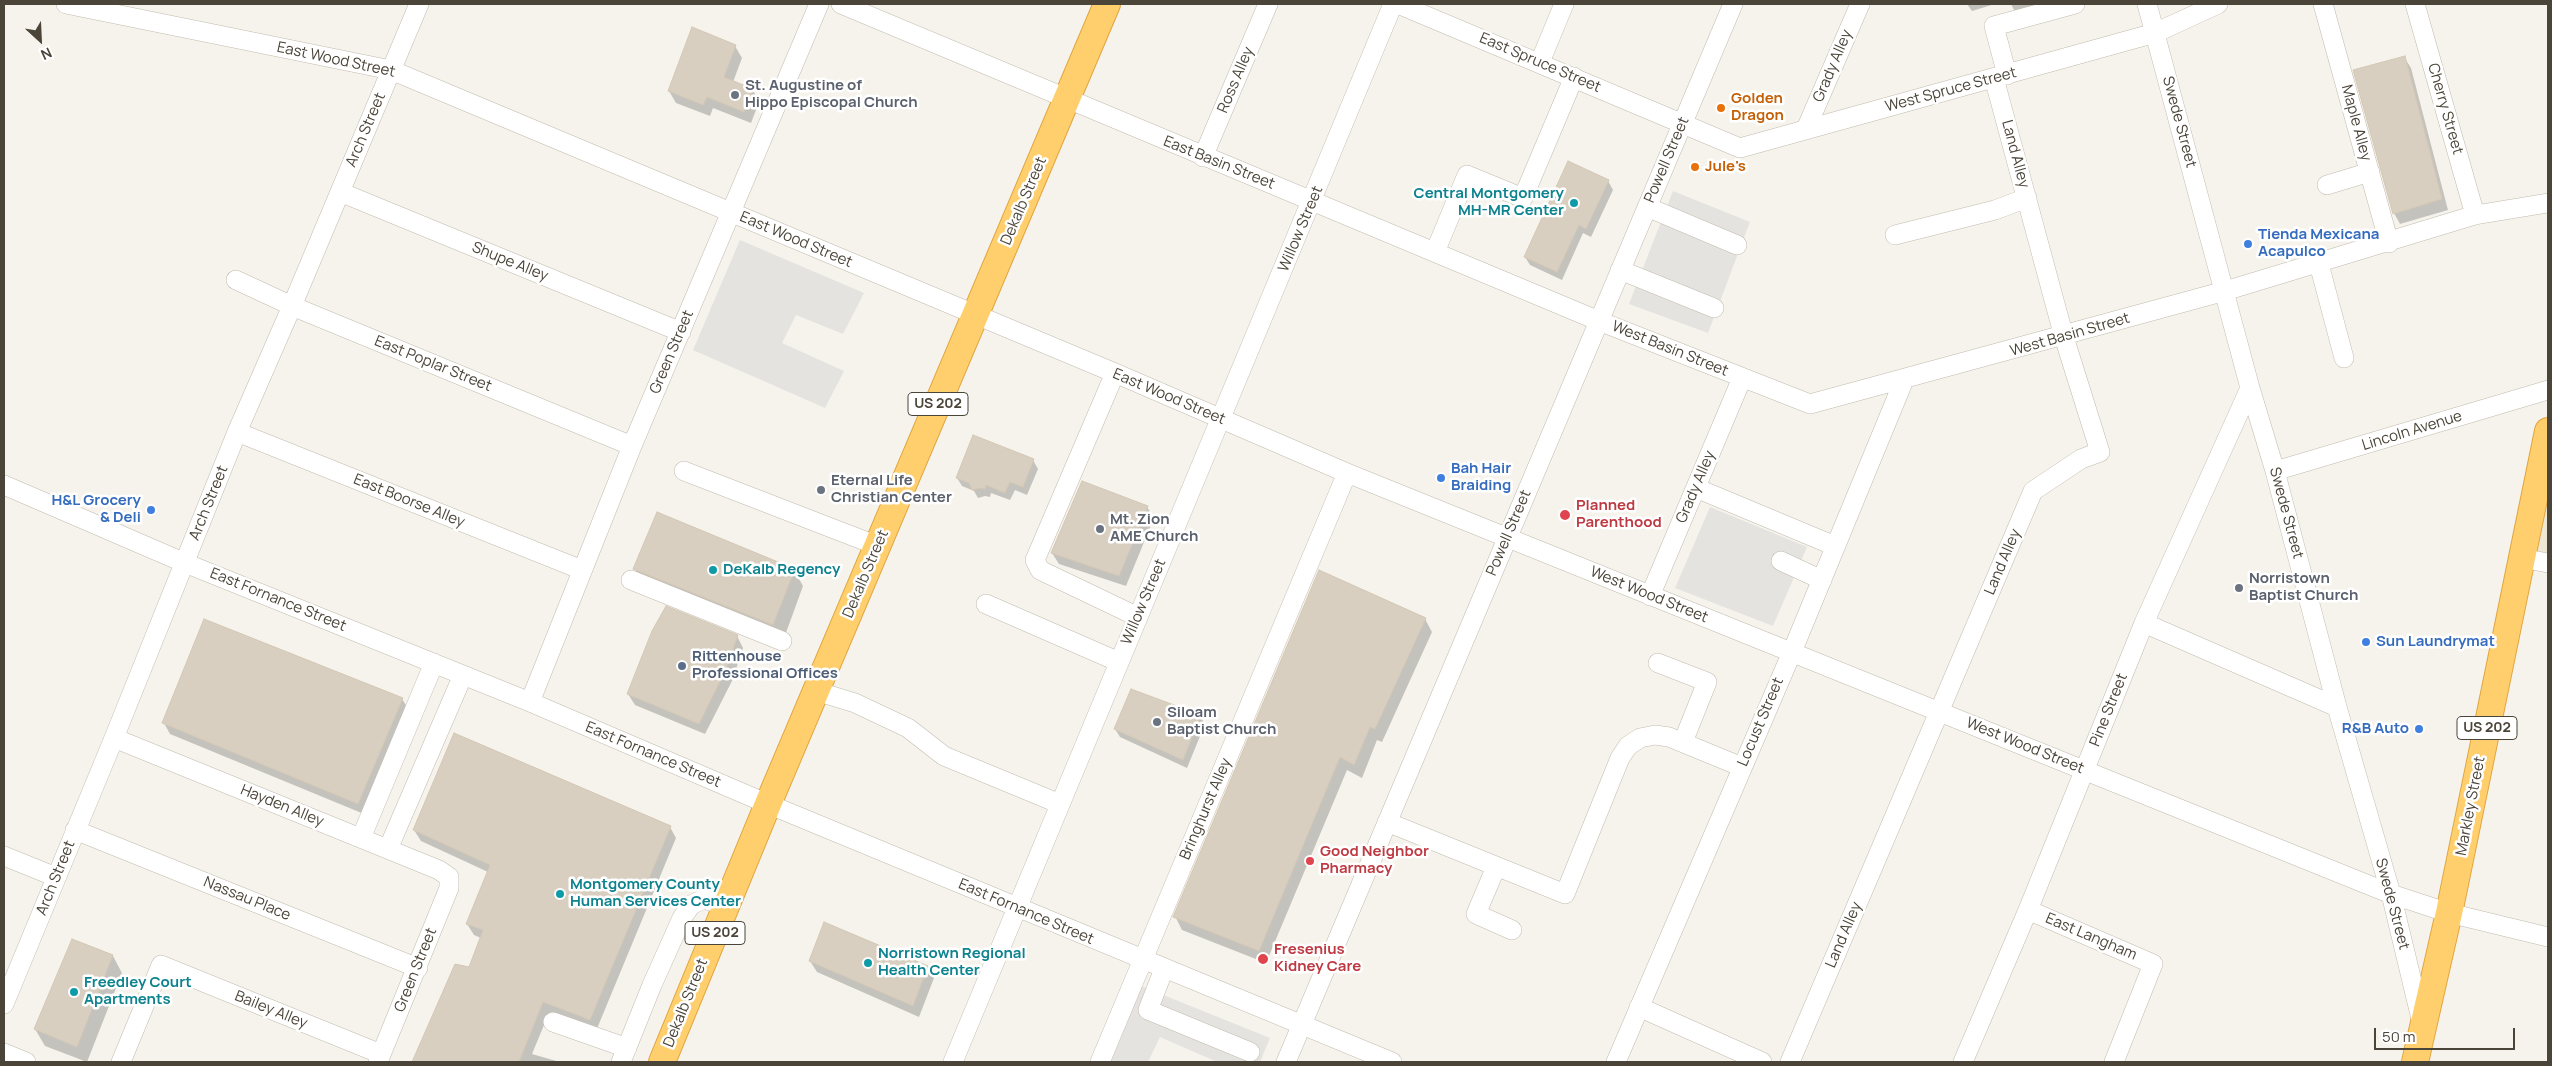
<!DOCTYPE html>
<style>
body{margin:0}
#map{position:relative;width:2552px;height:1066px;overflow:hidden;background:#f6f3ec;font-family:Manrope,sans-serif}
canvas{display:block}
.frame{position:absolute;inset:0;border:5px solid #4b4439;pointer-events:none}
.north{position:absolute;left:15px;top:15px;width:50px;height:50px;-webkit-text-stroke:4px #fff;paint-order:stroke;rotate:155deg;font-size:14px;font-weight:700;line-height:20px;text-align:center;color:#4b4439}
.north::after{content:'';display:block;margin:auto;width:18px;height:22px;background:#4b4439;clip-path:polygon(50% 0,100% 100%,50% 72%,0 100%)}
.scale{position:absolute;left:2374px;top:1028px;width:141px;height:22px;box-sizing:border-box;border:2px solid #4b4439;border-top:0;padding-left:6px;font-size:15px;line-height:18px;white-space:nowrap;color:#4b4439;-webkit-text-stroke:4px #fff;paint-order:stroke}
</style>
<div id="map">
<canvas width="2552" height="1066"></canvas>
<div class="frame"></div>
<div class="north">N</div>
<div class="scale">50 m</div>
</div>
<script>
const ctx = document.querySelector('canvas').getContext('2d');
ctx.lineJoin = 'round';
function fillPath(path, color) {
  ctx.fillStyle = color;
  ctx.fill(path, 'evenodd');
}
function poly(rows) {
  const path = new Path2D();
  for (const r of rows) {
    path.moveTo(r[0], r[1]);
    for (let i = 2; i < r.length; i += 2) path.lineTo(r[i], r[i + 1]);
  }
  return path;
}
function strokePath(path, color, width, dash) {
  ctx.strokeStyle = color;
  ctx.lineWidth = width;
  ctx.lineCap = dash ? 'butt' : 'round';
  ctx.setLineDash(dash || []);
  ctx.stroke(path);
}
function write(font, color, halo, rows, align = 'center') {
  ctx.font = font + ' Manrope,sans-serif';
  ctx.lineWidth = 5;
  ctx.setLineDash([]);
  ctx.textBaseline = 'middle';
  ctx.strokeStyle = halo;
  ctx.fillStyle = color;
  for (const [text, x, y, turn = 0] of rows) {
    ctx.save();
    ctx.translate(x, y);
    ctx.rotate((+turn || 0) * Math.PI / 180);
    ctx.textAlign = isNaN(turn) ? turn : align;
    if (halo) ctx.strokeText(text, 0, 0);
    ctx.fillText(text, 0, 0);
    ctx.restore();
  }
}
const education = poly([
 [2548,431,2548,563,2521,558]
]);
const parking = poly([
 [1673,191,1750,222,1708,333,1629,304],
 [740,240,864,293,843,334,796,315,782,343,844,371,825,408,693,350],
 [1710,507,1807,547,1773,626,1675,588],
 [1141,986,1270,1038,1260,1062,1217,1062,1160,1037,1148,1062,1109,1062]
]);
const shadow = poly([
 [1967,4,1995,4,1972,11],
 [2011,4,2043,4,2019,20],
 [735,46,742,58,733,82,753,90,759,102,751,123,713,108,710,116,676,103,669,91],
 [2404,57,2411,68,2448,210,2400,224,2394,213],
 [1608,181,1613,190,1591,237,1583,233,1562,280,1530,265,1525,257],
 [1033,460,1038,469,1027,495,1015,490,1010,500,991,493,990,497,985,496,978,498,974,491,962,486,957,478],
 [1147,507,1154,518,1126,586,1059,564,1052,553],
 [635,569,794,570,803,586,783,641,644,586],
 [1425,619,1432,632,1382,742,1377,740,1362,778,1347,770,1266,963,1182,930,1175,916],
 [737,636,743,648,732,681,705,734,635,705,628,694],
 [402,699,409,710,364,814,170,734,164,723],
 [1200,716,1205,724,1187,768,1120,737,1115,729],
 [670,827,676,838,596,1031,549,1013,532,1054,560,1062,413,1062,438,1009,469,968,481,938,474,935,467,924,488,872,421,841,414,830],
 [73,941,113,956,122,973,87,1062,45,1046,35,1029],
 [810,961,927,967,934,978,919,1017,817,972]
]);
const building = poly([
 [692,27,736,45,724,77,753,89,744,112,707,97,703,105,668,91,692,27],
 [2405,56,2442,199,2393,214,2353,70,2405,56],
 [1568,161,1609,180,1586,229,1579,225,1557,272,1524,257,1568,161],
 [973,435,1034,459,1023,487,1010,482,1005,493,986,485,985,489,980,488,972,490,969,483,956,478,973,435],
 [1082,481,1148,506,1119,576,1051,553,1082,481],
 [657,512,795,569,773,625,633,569,657,512],
 [1319,570,1426,618,1375,729,1370,727,1354,765,1340,757,1259,951,1173,917,1319,570],
 [666,606,738,635,726,669,699,724,627,694,652,631,666,606],
 [204,619,403,698,358,804,162,723,204,619],
 [1131,689,1201,715,1183,760,1114,729,1131,689],
 [454,733,671,826,590,1020,543,1002,519,1062,412,1062,455,964,469,967,483,930,466,924,490,865,413,830,454,733],
 [824,922,928,966,913,1006,809,961,824,922],
 [72,939,113,955,77,1047,34,1029,72,939]
]);
const minor = poly([
 [66,4,391,70,1115,373,1347,473,2391,894,2449,913,2548,937],
 [841,4,1599,321,1810,404,2225,291,2475,215,2548,203],
 [1398,4,1740,148,2155,33,2218,4],
 [2147,4,2250,388,2275,471,2337,707,2391,894,2422,1023],
 [2323,4,2389,243],
 [2415,4,2475,215],
 [1540,62,1564,4],
 [2007,75,1994,26,2075,4],
 [1806,129,1860,4],
 [1203,157,1268,4],
 [2327,185,2370,172],
 [340,192,681,332],
 [1647,207,1737,245],
 [1895,235,1995,210,2027,198],
 [1435,252,1467,175,1523,198,1574,77],
 [2319,264,2344,358],
 [1620,270,1714,308],
 [236,280,292,306,632,446],
 [1115,373,1035,560,1040,570,1046,573,1138,617],
 [237,432,582,570],
 [684,471,878,546],
 [2275,471,2548,390],
 [4,485,185,563,530,702,768,804,1392,1062],
 [1696,488,1835,546],
 [2521,558,2548,563],
 [1781,561,1822,580],
 [631,580,782,641],
 [1650,596,1742,378],
 [986,604,1119,662],
 [2144,623,2337,707],
 [1658,663,1707,682,1683,742],
 [816,691,855,703,908,728,944,756,1060,804],
 [530,702,632,446,819,4],
 [114,738,439,870,449,877,449,888,378,1062],
 [1387,822,1565,894,1620,758,1628,746,1640,738,1655,735,1669,737,1742,767],
 [75,830,418,968],
 [361,838,434,663],
 [388,849,463,675],
 [4,856,56,877],
 [1496,867,1476,914,1512,930],
 [2028,910,2153,964,2114,1062],
 [1164,969,1148,1010,1250,1052],
 [4,1004,114,738,237,432,292,306,419,4],
 [1639,1007,1762,1062],
 [553,1022,627,1048],
 [4,1053,26,1062],
 [121,1062,161,965,381,1054],
 [621,1062,652,985,682,918,691,905,704,899,726,906],
 [953,1062,1393,4],
 [1100,1062,1347,473],
 [1286,1062,1733,4],
 [1616,1062,1792,652,1904,380],
 [1790,1062,2033,491,2081,459,2100,452,2064,337,1994,78],
 [1963,1062,2028,910,2144,623,2250,388]
]);
const highway = poly([
 [662,1062,768,804,1107,4],
 [2415,1062,2449,913,2548,431]
]);
const markers = [
 [735,95,5,"#6b7280"],
 [1721,108,5,"#e8710a"],
 [1695,167,5,"#e8710a"],
 [1574,203,5,"#0f9aa8"],
 [2248,244,5,"#3f7fe0"],
 [1441,478,5,"#3f7fe0"],
 [821,490,5,"#6b7280"],
 [151,510,5,"#3f7fe0"],
 [1565,515,6,"#e0444e"],
 [1100,529,5,"#6b7280"],
 [713,570,5,"#0f9aa8"],
 [2239,588,5,"#6b7280"],
 [2366,642,5,"#3f7fe0"],
 [682,666,5,"#5c6f8a"],
 [1157,722,5,"#6b7280"],
 [2419,729,5,"#3f7fe0"],
 [1310,861,5,"#e0444e"],
 [560,894,5,"#0f9aa8"],
 [1263,959,6,"#e0444e"],
 [868,963,5,"#0f9aa8"],
 [74,992,5,"#0f9aa8"]
];
const shields = [
 [938,404,60],
 [2487,728,60],
 [715,933,60]
];
const shieldNames = [
 ["US 202",938,404],
 ["US 202",2487,728],
 ["US 202",715,933]
];
const streetNames = [
 ["East Wood Street",336,60,12],
 ["East Spruce Street",1540,63,23],
 ["Grady Alley",1833,66,-67],
 ["Ross Alley",1236,80,-67],
 ["West Spruce Street",1951,90,-15],
 ["Cherry Street",2445,109,74],
 ["Swede Street",2179,122,75],
 ["Maple Alley",2356,123,75],
 ["Arch Street",366,130,-67],
 ["Land Alley",2015,154,75],
 ["Powell Street",1667,160,-67],
 ["East Basin Street",1219,163,22],
 ["Dekalb Street",1024,201,-67],
 ["Willow Street",1301,229,-67],
 ["East Wood Street",796,240,23],
 ["Shupe Alley",510,262,22],
 ["West Basin Street",2070,335,-16],
 ["West Basin Street",1670,349,22],
 ["Green Street",672,352,-67],
 ["East Poplar Street",433,364,22],
 ["East Wood Street",1169,397,23],
 ["Lincoln Avenue",2412,431,-17],
 ["Grady Alley",1696,487,-67],
 ["East Boorse Alley",409,501,22],
 ["Arch Street",209,503,-68],
 ["Swede Street",2286,513,75],
 ["Powell Street",1509,533,-67],
 ["Land Alley",2003,562,-67],
 ["Dekalb Street",866,574,-67],
 ["West Wood Street",1649,595,22],
 ["East Fornance Street",278,600,22],
 ["Willow Street",1144,602,-67],
 ["Pine Street",2109,710,-68],
 ["Locust Street",1761,722,-67],
 ["West Wood Street",2025,746,22],
 ["East Fornance Street",653,755,23],
 ["Hayden Alley",282,806,22],
 ["Markley Street",2471,806,-79],
 ["Bringhurst Alley",1206,809,-67],
 ["Arch Street",56,878,-68],
 ["Nassau Place",247,899,22],
 ["Swede Street",2392,904,75],
 ["East Fornance Street",1026,912,23],
 ["Land Alley",1844,935,-67],
 ["East Langham",2091,937,23],
 ["Green Street",416,970,-68],
 ["Dekalb Street",686,1003,-68],
 ["Bailey Alley",271,1010,22]
];
const worshipNames = [
 ["St. Augustine of",745,86],
 ["Hippo Episcopal Church",745,103],
 ["Eternal Life",831,481],
 ["Christian Center",831,498],
 ["Mt. Zion",1110,520],
 ["AME Church",1110,537],
 ["Norristown",2249,579],
 ["Baptist Church",2249,596],
 ["Siloam",1167,713],
 ["Baptist Church",1167,730]
];
const foodNames = [
 ["Golden",1731,99],
 ["Dragon",1731,116],
 ["Jule's",1705,167]
];
const cultureNames = [
 ["Central Montgomery",1564,194,"right"],
 ["MH-MR Center",1564,211,"right"],
 ["DeKalb Regency",723,570],
 ["Montgomery County",570,885],
 ["Human Services Center",570,902],
 ["Norristown Regional",878,954],
 ["Health Center",878,971],
 ["Freedley Court",84,983],
 ["Apartments",84,1000]
];
const shopNames = [
 ["Tienda Mexicana",2258,235],
 ["Acapulco",2258,252],
 ["Bah Hair",1451,469],
 ["Braiding",1451,486],
 ["H&L Grocery",141,501,"right"],
 ["& Deli",141,518,"right"],
 ["Sun Laundrymat",2376,642],
 ["R&B Auto",2409,729,"right"]
];
const healthNames = [
 ["Planned",1576,506],
 ["Parenthood",1576,523],
 ["Good Neighbor",1320,852],
 ["Pharmacy",1320,869],
 ["Fresenius",1274,950],
 ["Kidney Care",1274,967]
];
const serviceNames = [
 ["Rittenhouse",692,657],
 ["Professional Offices",692,674]
];
fillPath(education, '#efe8d6');
fillPath(parking, '#e5e3e0');
fillPath(shadow, '#0003');
fillPath(building, '#d8cfc1');
strokePath(building, '#d3c7b4', 1);
strokePath(minor, '#c2bbae', 20);
strokePath(highway, '#e0a43c', 28);
strokePath(minor, '#fff', 19);
strokePath(highway, '#ffcf6e', 26);
for (const [x, y, r, color] of markers) {
  const dot = new Path2D();
  dot.arc(x, y, r, 0, 2 * Math.PI);
  ctx.fillStyle = color;
  ctx.fill(dot);
  strokePath(dot, '#fff', 2);
}
for (const [x, y, w] of shields) {
  const box = new Path2D();
  box.roundRect(x - w / 2, y - 11.5, w, 23, 4);
  ctx.fillStyle = '#fff';
  ctx.fill(box);
  strokePath(box, '#4b4439', 1);
}
write('bold 14px', '#4b4439', null, shieldNames);
write('15px', '#4b4439', '#fff', streetNames);
write('bold 15px', '#5b616d', '#fff', worshipNames, 'left');
write('bold 15px', '#c56008', '#fff', foodNames, 'left');
write('bold 15px', '#0d838f', '#fff', cultureNames, 'left');
write('bold 15px', '#366cbe', '#fff', shopNames, 'left');
write('bold 15px', '#be3a42', '#fff', healthNames, 'left');
write('bold 15px', '#4e5e75', '#fff', serviceNames, 'left');
</script>
